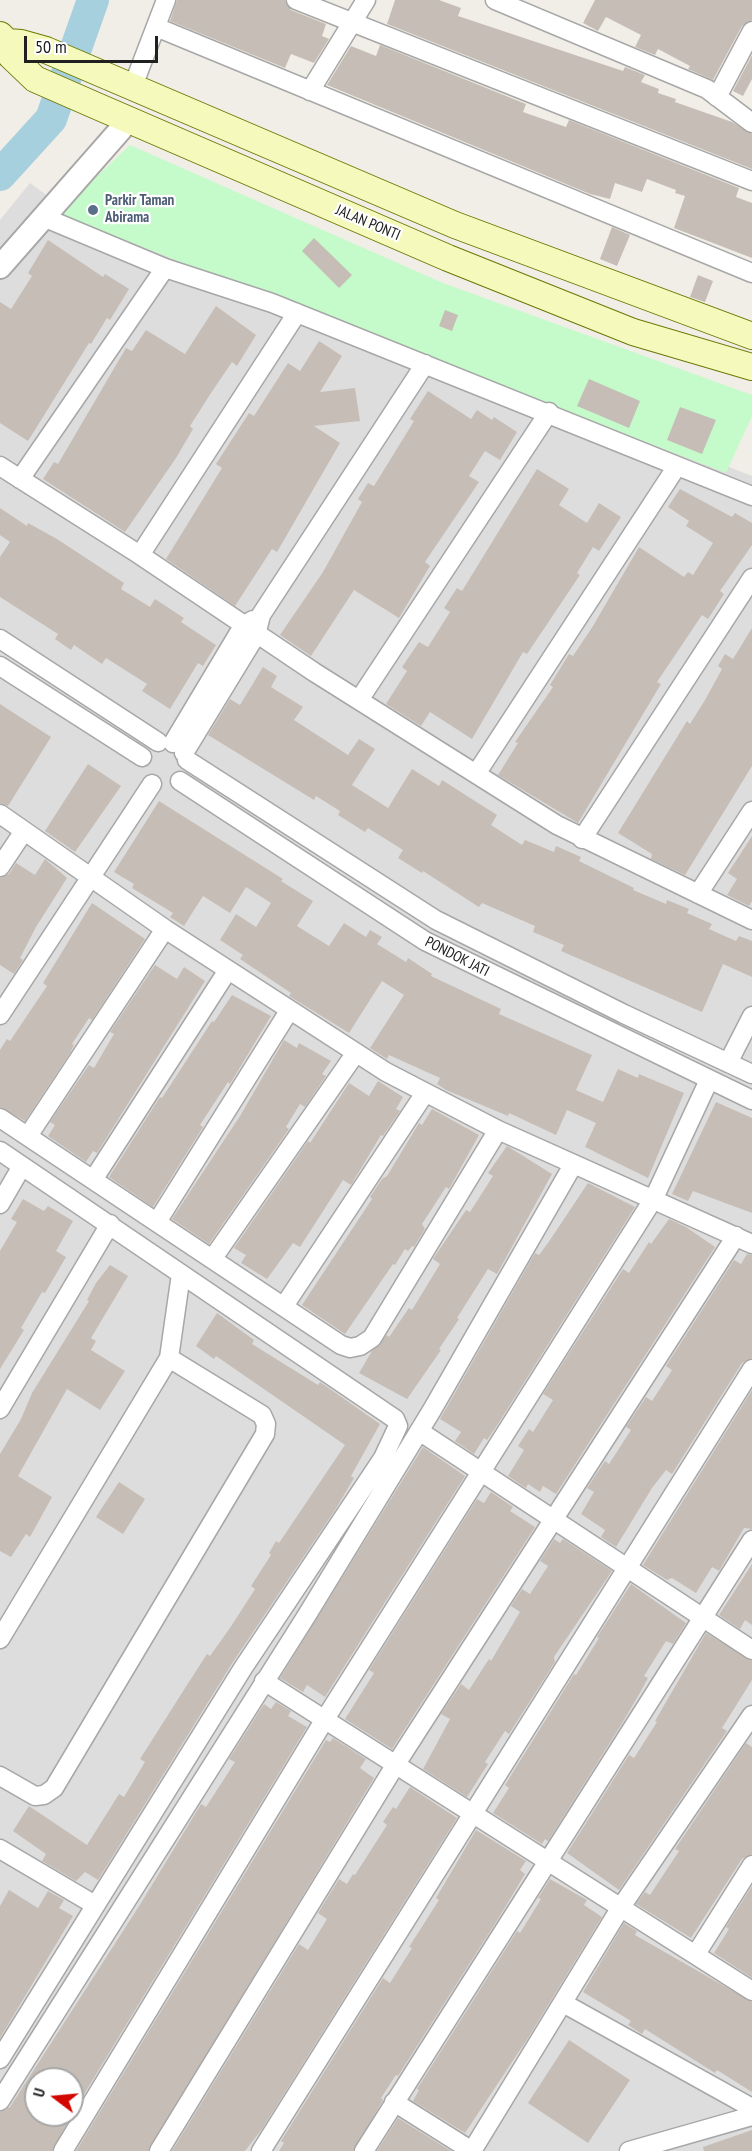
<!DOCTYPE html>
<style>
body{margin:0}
#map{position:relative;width:752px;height:2151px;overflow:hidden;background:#f1eee7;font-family:"PT Sans Narrow",sans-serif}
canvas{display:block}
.north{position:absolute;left:24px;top:2067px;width:60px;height:60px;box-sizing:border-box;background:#fff;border:2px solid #a6a6a6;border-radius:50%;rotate:286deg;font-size:16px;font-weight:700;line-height:24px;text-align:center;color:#202020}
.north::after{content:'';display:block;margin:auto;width:21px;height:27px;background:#d10700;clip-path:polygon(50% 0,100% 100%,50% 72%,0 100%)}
.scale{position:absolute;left:24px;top:36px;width:134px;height:27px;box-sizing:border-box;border:3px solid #202020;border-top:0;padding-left:8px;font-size:18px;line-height:21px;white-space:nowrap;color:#202020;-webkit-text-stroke:4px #fff;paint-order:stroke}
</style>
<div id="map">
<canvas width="752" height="2151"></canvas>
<div class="north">U</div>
<div class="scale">50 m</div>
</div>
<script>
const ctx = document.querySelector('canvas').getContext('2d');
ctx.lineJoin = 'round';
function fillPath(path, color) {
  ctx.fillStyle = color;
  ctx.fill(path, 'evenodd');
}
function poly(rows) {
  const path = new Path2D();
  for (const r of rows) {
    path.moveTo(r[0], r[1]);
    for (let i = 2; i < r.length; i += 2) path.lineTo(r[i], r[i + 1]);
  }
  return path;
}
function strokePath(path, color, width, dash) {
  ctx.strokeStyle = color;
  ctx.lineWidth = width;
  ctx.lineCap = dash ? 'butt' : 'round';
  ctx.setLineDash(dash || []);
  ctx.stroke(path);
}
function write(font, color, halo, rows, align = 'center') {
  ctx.font = font + ' "PT Sans Narrow",sans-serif';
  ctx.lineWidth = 4.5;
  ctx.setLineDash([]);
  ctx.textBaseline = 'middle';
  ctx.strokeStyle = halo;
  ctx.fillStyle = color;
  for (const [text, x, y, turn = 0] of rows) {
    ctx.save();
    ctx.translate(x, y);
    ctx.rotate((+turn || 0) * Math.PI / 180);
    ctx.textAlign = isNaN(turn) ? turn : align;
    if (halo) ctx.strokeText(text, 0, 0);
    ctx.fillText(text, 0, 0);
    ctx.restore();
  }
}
const residential = poly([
 [30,183,71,213,752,476,752,2151,0,2151,0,220],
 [36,2079,72,2079,72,2115,36,2115]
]);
const park = poly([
 [130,145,443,283,752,395,752,416,726,473,57,214]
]);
const river = poly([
 [0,175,51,119,93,0]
]);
const building = poly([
 [177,0,285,0,291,10,326,24,322,36,329,39,314,63,291,54,285,68,170,21],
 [395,0,439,0,461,8,458,16,623,71,625,67,645,75,641,82,659,89,658,93,676,99,675,102,732,122,752,134,752,169,387,24],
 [595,0,752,0,752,20,742,26,713,80,688,69,690,66,658,49,655,55,635,47,641,35,606,17,598,31,583,23],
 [380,45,526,104,523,112,566,127,569,120,739,188,736,197,752,203,752,258,674,228,685,196,675,193,676,190,647,179,642,192,615,183,610,199,590,194,327,85,351,46,376,56],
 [752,55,752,79,743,96,733,91],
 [612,227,630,235,617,266,600,259],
 [314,238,352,275,339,288,302,251],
 [48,240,103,277,105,274,129,289,110,320,107,318,91,344,89,343,28,441,0,423,0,302,11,309,32,276,28,273],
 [698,275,713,281,705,302,690,297],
 [216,306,256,335,237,366,232,362,211,393,190,426,193,429,176,458,125,532,43,479,54,462,58,464,126,348,132,351,146,330,185,354],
 [445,310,458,315,452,331,439,326],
 [319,341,342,356,320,392,355,388,360,421,314,426,340,443,277,552,272,549,235,606,166,559,222,468,216,464,249,413,254,416,288,363,300,371],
 [589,379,640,401,629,428,577,406],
 [428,391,471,419,477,410,492,420,494,417,517,432,500,460,485,451,469,476,479,482,425,562,430,566,399,618,354,590,311,656,280,635,323,572,362,502,358,499,368,483,374,486,414,421,410,419],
 [680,407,716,420,702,454,667,440],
 [537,469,569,489,559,505,587,523,599,503,621,517,599,551,593,547,577,573,580,575,527,654,523,652,472,739,430,712,421,726,386,704,407,671,402,667,419,642,428,647,450,612,444,608,457,588,462,591],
 [680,489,732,517,735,513,752,523,752,545,720,591,724,594,708,619,702,615,657,682,661,684,578,823,498,775,518,743,515,742,553,687,550,685,569,654,573,656,593,626,639,547,684,577,688,572,693,575,713,543,686,526,689,521,668,507],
 [0,508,27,526,28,523,57,539,124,583,121,589,150,607,155,599,184,618,181,622,216,645,203,666,198,663,170,709,142,691,147,684,106,658,102,664,74,645,71,650,55,639,58,634,0,597,0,557,10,542,0,535],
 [752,628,752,766,685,875,651,859,652,854,618,833,687,721,690,724,705,700,722,669,718,666,725,654,733,659],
 [263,667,277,676,271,687,303,707,294,720,348,755,359,739,375,749,352,785,388,808,412,769,439,786,442,780,497,815,491,825,522,845,525,840,554,852,556,846,581,857,579,861,634,888,633,890,666,904,667,900,689,909,687,913,712,924,709,929,736,941,739,936,752,941,752,977,723,964,702,1012,561,951,564,945,533,932,535,926,482,903,479,907,423,871,422,873,398,858,403,850,368,828,365,832,338,815,340,811,316,796,314,800,208,735,230,699,240,705],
 [0,704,51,737,8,806,0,803],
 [88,764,121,786,75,852,45,831],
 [159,801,283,879,281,881,313,901,297,926,329,946,344,923,366,937,370,930,382,937,377,944,406,962,408,958,432,974,431,976,501,1009,499,1014,592,1055,576,1090,603,1102,618,1069,638,1078,639,1074,684,1093,648,1178,585,1147,596,1123,567,1110,556,1135,509,1113,508,1116,446,1090,437,1084,440,1078,389,1055,387,1059,370,1048,404,995,382,981,349,1033,289,996,291,993,240,959,243,955,220,940,236,914,256,927,271,903,246,887,230,913,203,896,184,926,170,917,173,913,132,888,134,884,114,872],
 [752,836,752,901,749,906,727,895,737,879,728,873],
 [45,859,67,878,36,927,20,958,23,960,14,974,0,965,0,878,9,874,16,863,35,875],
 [92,903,145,939,92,1020,89,1018,72,1044,74,1045,70,1053,25,1121,0,1107,0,1050,7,1039,10,1041,47,986,43,983],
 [155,965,177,979,184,967,205,981,97,1153,93,1151,86,1162,48,1136,55,1125,50,1122,89,1065,94,1068,114,1034,110,1032],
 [232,995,271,1016,230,1084,228,1082,200,1125,203,1127,153,1207,109,1177,160,1097,162,1098,212,1021,214,1022],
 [284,1040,297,1048,299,1043,331,1061,322,1074,326,1076,305,1107,300,1104,286,1127,289,1129,209,1244,172,1219,240,1116],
 [378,1081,403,1097,396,1109,400,1111,383,1136,381,1135,351,1185,343,1180,300,1247,293,1243,267,1279,241,1263,246,1255,234,1248,308,1141,310,1143,349,1083,369,1096],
 [716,1102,752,1118,752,1213,693,1191,688,1201,672,1194],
 [432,1109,479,1135,449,1189,446,1187,422,1224,425,1229,414,1247,412,1246,408,1251,405,1249,395,1265,393,1264,345,1334,302,1305,372,1199,370,1197,382,1179,387,1176,419,1123,422,1125],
 [507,1146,552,1174,497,1274,488,1269,457,1318,459,1319,439,1349,441,1350,407,1399,359,1373,372,1351,387,1335,389,1337,409,1308,412,1310,440,1264,433,1259,466,1210,470,1212,493,1176,488,1173],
 [588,1183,635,1207,496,1427,487,1440,484,1438,474,1454,455,1441,461,1432,440,1419,535,1253,539,1255,548,1243],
 [23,1199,44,1211,48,1206,73,1221,56,1251,66,1257,45,1293,42,1292,21,1328,24,1330,0,1369,0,1251,17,1222,11,1219],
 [669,1219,686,1227,715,1247,556,1494,543,1486,540,1492,528,1484,526,1488,508,1476,524,1450,518,1446,529,1429,533,1432,553,1400,543,1394,623,1269,629,1273,649,1242,651,1244],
 [747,1254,752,1255,752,1358,742,1363,672,1474,666,1470,652,1488,616,1547,601,1537,605,1530,581,1514,594,1492,587,1488,605,1461,609,1464,631,1430,626,1427,646,1397,652,1401,672,1370,666,1366,734,1260,741,1264],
 [110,1265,128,1276,91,1338,96,1341,91,1350,125,1371,100,1410,67,1389,18,1476,52,1497,30,1537,26,1534,11,1557,0,1551,0,1454,21,1419,32,1393,89,1301,87,1300,96,1283],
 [217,1313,254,1340,252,1344,318,1385,320,1382,380,1424,351,1476,354,1478,335,1510,233,1662,98,1880,85,1872,76,1881,42,1861,46,1854,13,1831,29,1806,87,1845,119,1794,124,1797,145,1762,140,1759,187,1685,207,1654,210,1656,232,1625,255,1589,251,1586,271,1555,269,1553,276,1541,279,1543,345,1445,216,1356,214,1359,196,1346],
 [752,1390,752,1529,744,1528,719,1571,712,1567,696,1593,672,1578,667,1580,643,1565],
 [423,1447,465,1476,325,1697,307,1685,303,1692,280,1678],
 [119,1482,145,1499,123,1534,96,1517],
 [491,1492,513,1507,510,1511,535,1527,392,1749,345,1719,374,1673,369,1670,477,1499,484,1503],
 [554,1539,560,1543,563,1539,612,1571,554,1657,555,1662,509,1734,505,1731,485,1762,488,1764,467,1797,423,1769,450,1719,441,1714,461,1684,469,1690,489,1659,491,1661,520,1612,511,1606,522,1589,530,1594,548,1566,540,1561],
 [752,1564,752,1625,745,1620,740,1629,719,1615],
 [631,1584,686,1623,673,1644,666,1641,644,1676,648,1678,641,1691,621,1725,548,1841,545,1839,542,1844,493,1813,509,1788,505,1785,574,1674,576,1675,599,1638,597,1637],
 [706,1633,752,1661,752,1680,722,1728,727,1731,619,1890,567,1853,629,1755,634,1758,657,1722,655,1721],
 [276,1702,291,1711,288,1716,307,1727,72,2114,72,2079,36,2079,36,2115,72,2115,52,2151,0,2151,0,2112,10,2107,141,1903,201,1804,206,1807,235,1762,229,1759,264,1704,271,1709],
 [333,1738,366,1759,360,1768,374,1778,148,2151,76,2151,326,1740,330,1742],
 [746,1743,752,1747,752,1854,742,1859,691,1938,636,1904,645,1892,650,1895,679,1851,675,1849],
 [410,1787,457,1818,262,2129,245,2151,172,2151,299,1944,308,1950,327,1919,318,1913,339,1879,347,1884,353,1874,355,1875,387,1825,383,1822,393,1807,396,1809],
 [476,1830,526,1861,520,1870,525,1874,498,1919,398,2076,396,2075,381,2098,383,2100,353,2151,279,2151,284,2143,281,2141,383,1978,390,1983,412,1948,409,1947,439,1900,436,1898],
 [550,1879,587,1900,584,1905,602,1917,528,2038,465,2133,413,2101,419,2090,417,2089,517,1931,520,1933,541,1899,538,1898],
 [752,1886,752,1978,714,1953,729,1929,726,1927],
 [9,1890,38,1908,48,1891,64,1900,59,1908,73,1916,0,2038,0,1906],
 [624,1923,637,1931,635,1935,752,2002,752,2092,717,2070,715,2073,645,2029,642,2034,628,2025,631,2021,583,1992],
 [569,2040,630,2080,588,2143,528,2103],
 [398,2118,451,2151,377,2151],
 [752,2130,752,2151,704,2151,703,2147]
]);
const minor = poly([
 [296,0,752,181],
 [495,0,707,89,752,123],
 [156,27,752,273],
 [133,86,166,0],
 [310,91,366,0],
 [717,97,752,31],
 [43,217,165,268,272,303,752,496],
 [0,466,140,555,314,672,557,825,752,920],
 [20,479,165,268],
 [140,555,297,313],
 [0,639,158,742],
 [0,666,142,757],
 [359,700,549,412],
 [173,743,243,626,253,620],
 [184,753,256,635,261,615,425,364],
 [187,760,436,920,624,1014,752,1074],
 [476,774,677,466],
 [180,781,425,941,752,1100],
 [0,814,165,929,386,1072,498,1130,752,1244],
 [582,839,752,578],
 [0,867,24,831],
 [698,894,752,811],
 [0,1015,152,784],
 [728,1063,752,1016],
 [0,1118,341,1345,350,1348,360,1346,372,1338,498,1130],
 [28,1136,165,929],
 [0,1151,395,1419,398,1426,383,1458,243,1668,0,2059],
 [93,1180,228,970],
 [0,1204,22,1166],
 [157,1222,289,1011],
 [213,1258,355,1054],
 [284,1306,425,1093],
 [0,1409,110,1224],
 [419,1431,752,1650],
 [0,1639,169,1358,181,1274],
 [264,1681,752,1991],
 [0,1776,35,1796,44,1795,54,1788,265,1434,266,1424,262,1415,169,1358],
 [0,1849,95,1905],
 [696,1954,752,1865],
 [563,2003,752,2108],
 [0,2101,307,1615,432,1410,573,1165],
 [394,2102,472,2151],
 [63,2151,325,1719,654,1198,709,1080],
 [159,2151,396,1764,736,1236],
 [261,2151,752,1369],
 [364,2151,752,1540],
 [472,2151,621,1907,752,1715],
 [629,2151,752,2116]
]);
const tertiary = poly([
 [0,267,129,120]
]);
const secondary = poly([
 [0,35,7,42,11,56,35,79,99,107,448,258,633,332,752,367],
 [7,42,21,43,46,50,455,225,752,336]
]);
const markers = [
 [93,210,6,"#5c6f8a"]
];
const serviceNames = [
 ["Parkir Taman",105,201],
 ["Abirama",105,218]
];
const streetNames = [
 ["JALAN PONTI",368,223,23],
 ["PONDOK JATI",457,957,27]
];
fillPath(residential, '#dedddd');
fillPath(park, '#c5facb');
strokePath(river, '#a7d0de', 32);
fillPath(building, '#c6beb6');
strokePath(minor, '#a7a7a7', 21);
strokePath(tertiary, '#a7a7a7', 26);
strokePath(secondary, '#6a7a05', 28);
strokePath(minor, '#fff', 18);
strokePath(tertiary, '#fff', 22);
strokePath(secondary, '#f5fabc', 26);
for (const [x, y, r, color] of markers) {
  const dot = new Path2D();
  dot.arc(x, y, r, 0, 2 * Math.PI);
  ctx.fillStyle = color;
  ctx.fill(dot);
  strokePath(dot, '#fff', 2);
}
write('bold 15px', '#4e5e75', '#fff', serviceNames, 'left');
write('15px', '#202020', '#fff', streetNames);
</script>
